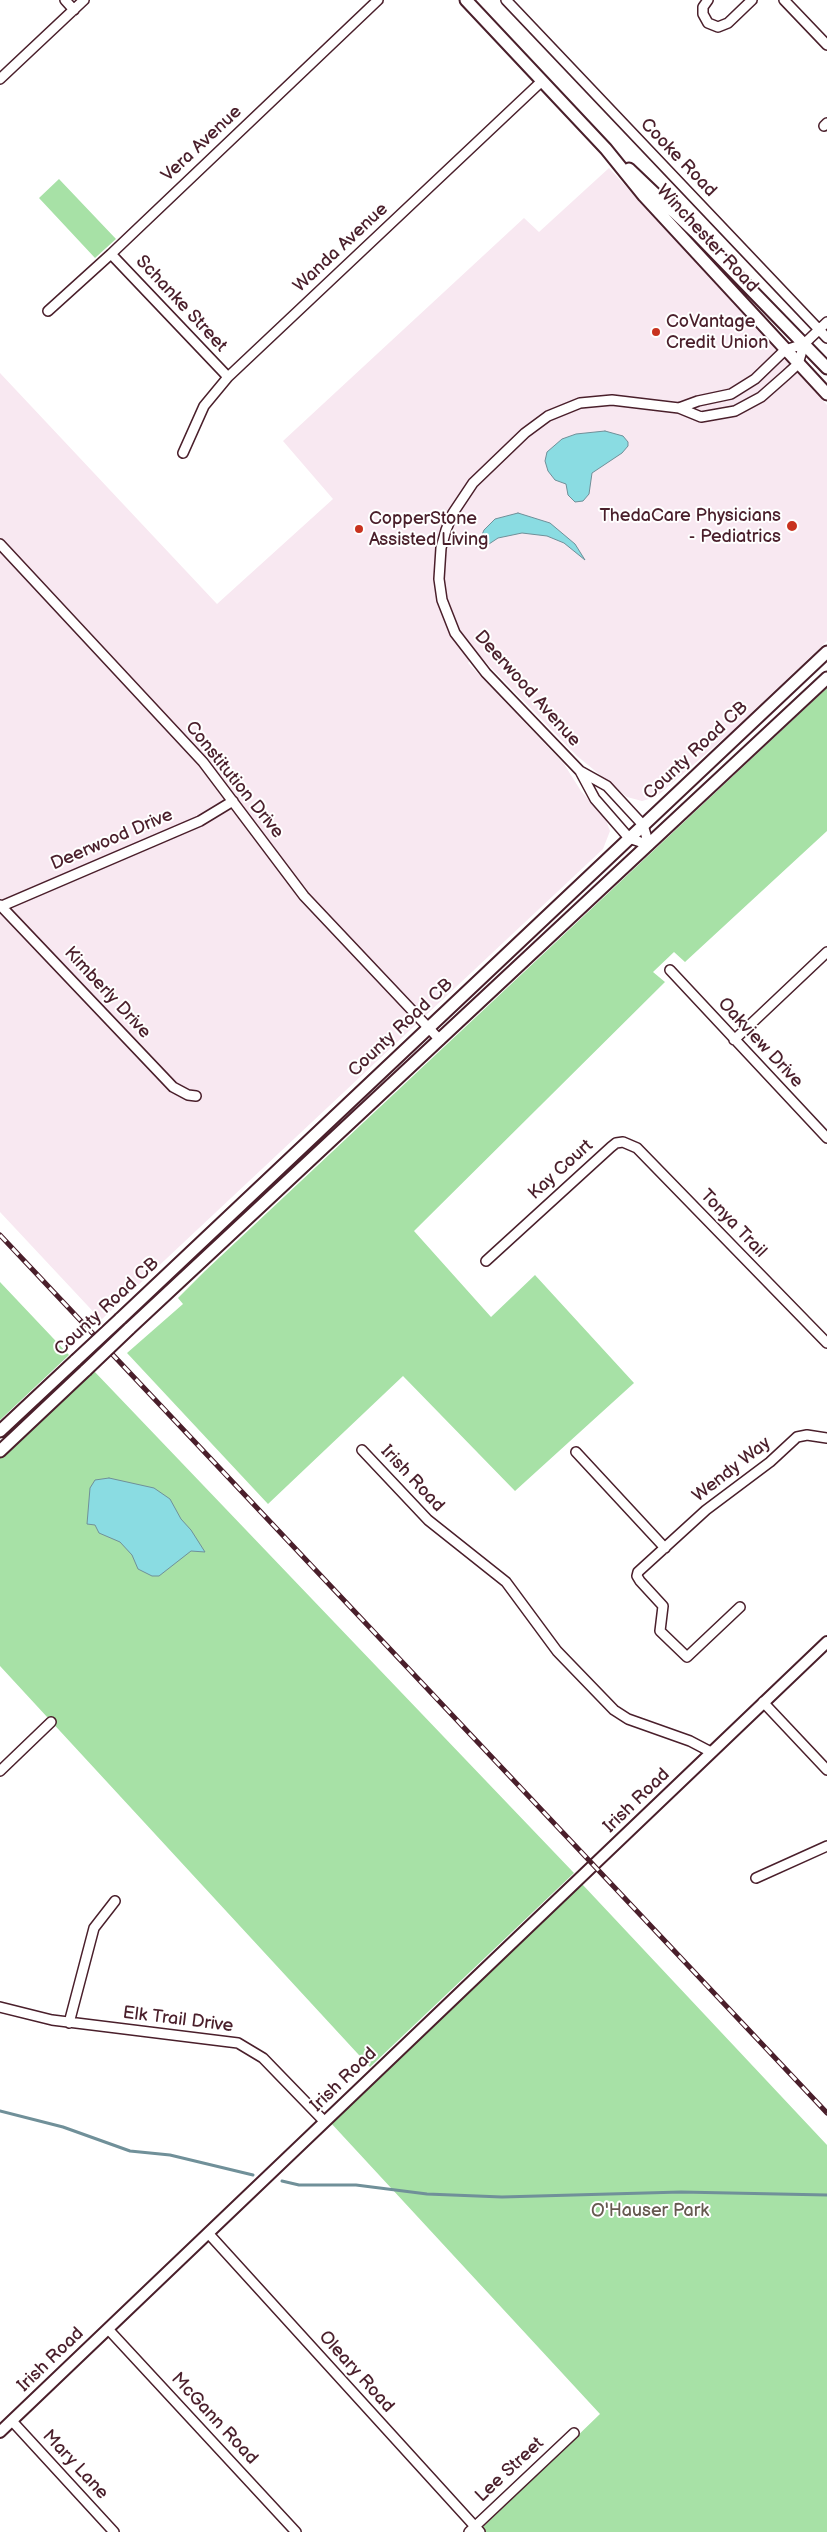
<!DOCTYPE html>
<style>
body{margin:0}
canvas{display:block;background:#fff}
</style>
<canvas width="827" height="2532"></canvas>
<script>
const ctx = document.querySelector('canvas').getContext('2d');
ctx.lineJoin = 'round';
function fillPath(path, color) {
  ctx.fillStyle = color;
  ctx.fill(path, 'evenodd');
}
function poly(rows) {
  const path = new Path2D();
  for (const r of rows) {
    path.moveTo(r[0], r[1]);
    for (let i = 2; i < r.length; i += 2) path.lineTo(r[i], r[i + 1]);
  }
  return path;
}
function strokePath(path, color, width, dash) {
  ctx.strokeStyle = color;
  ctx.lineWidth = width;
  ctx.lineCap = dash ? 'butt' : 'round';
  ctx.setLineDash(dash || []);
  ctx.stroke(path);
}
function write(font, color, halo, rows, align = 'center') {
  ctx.font = font + ' "Balsamiq Sans",sans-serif';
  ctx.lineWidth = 4;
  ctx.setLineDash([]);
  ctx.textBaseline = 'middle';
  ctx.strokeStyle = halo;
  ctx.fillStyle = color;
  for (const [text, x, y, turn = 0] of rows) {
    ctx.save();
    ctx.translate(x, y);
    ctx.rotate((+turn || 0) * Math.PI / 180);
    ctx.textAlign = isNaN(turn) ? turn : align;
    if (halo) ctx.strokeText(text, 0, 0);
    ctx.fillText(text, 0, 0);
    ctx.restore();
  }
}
const built = poly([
 [609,168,827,405,827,641,730,733,656,797,642,801,627,797,577,756,477,653,468,663,564,764,581,791,606,820,610,831,603,849,101,1320,0,1212,0,373,217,604,333,499,283,441,524,218,539,232]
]);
const green = poly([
 [59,179,116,239,95,258,39,198],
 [827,688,827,831,685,962,674,952,653,972,665,982,414,1231,491,1317,535,1275,634,1383,515,1491,403,1376,268,1504,127,1353,183,1304,178,1298,205,1271],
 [0,1282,69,1355,0,1420],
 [93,1370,574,1873,370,2067,0,1666,0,1458],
 [582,1884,827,2145,827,2532,482,2532,480,2530,600,2414,330,2122]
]);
const water = poly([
 [605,431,623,436,628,442,628,446,622,453,592,473,589,494,583,501,575,502,568,495,566,484,555,480,548,471,545,461,547,452,562,439,576,434,605,431],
 [518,513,550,523,575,544,585,560,564,543,547,536,522,533,498,538,486,546,482,547,478,544,484,530,495,519,518,513],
 [109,1478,154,1488,170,1499,181,1519,191,1530,205,1552,191,1551,159,1576,152,1576,138,1569,132,1555,120,1542,99,1533,95,1525,87,1524,90,1488,95,1480,109,1478]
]);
const stream = poly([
 [0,2111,63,2127,130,2151,170,2155,253,2175],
 [282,2181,299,2185,356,2185,427,2194,502,2197,681,2192,827,2195]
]);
const minor = poly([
 [65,0,74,10],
 [506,0,827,338],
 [708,0,703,7,703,14,708,23,718,27,728,23,752,0],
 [784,0,827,45],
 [0,79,84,0],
 [824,126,827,123],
 [111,254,228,377],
 [48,311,111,254,378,0],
 [679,408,698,401,731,394,755,379,785,350,804,344],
 [183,453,204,406,228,377,542,81],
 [0,544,203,762,304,896,440,1040],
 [580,771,607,786,643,825,649,845],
 [649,845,629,838,595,799,580,771,486,673,455,633,442,600,439,579,441,548,446,530,453,513,473,483,525,433,548,416,580,403,612,400,679,408,701,417,735,411,761,397,786,375,798,364,804,344,827,322],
 [0,905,173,1087,188,1095,196,1096],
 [2,906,200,821,233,801],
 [670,970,827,1138],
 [734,1040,827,952],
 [486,1261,611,1147,616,1143,623,1142,637,1148,827,1343],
 [362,1450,428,1520,506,1582,557,1651,614,1710,628,1719,690,1741,711,1752],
 [576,1452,665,1548],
 [740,1607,687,1657,660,1631,663,1606,640,1581,637,1576,638,1572,706,1510,770,1462,797,1437,807,1435,827,1438],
 [763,1702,827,1770],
 [0,1771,51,1722],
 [756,1878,827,1846],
 [0,2007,52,2020,238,2043,263,2058,324,2121],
 [69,2023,94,1928,115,1901],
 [208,2233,480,2532],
 [108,2329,296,2532],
 [12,2421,114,2532],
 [469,2532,574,2433]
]);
const tertiary = poly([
 [0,2432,827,1642]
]);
const secondary = poly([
 [466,0,606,149,644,196,827,394],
 [629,169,695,232,827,368],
 [120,1319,827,652],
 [129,1329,827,678],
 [0,1431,76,1360],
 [0,1451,86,1370]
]);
const rail = poly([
 [0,1235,827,2113]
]);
const secondaryBridge = poly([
 [76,1360,120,1319],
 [86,1370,129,1329]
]);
const markers = [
 [656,332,5,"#c8321e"],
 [792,526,6,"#c8321e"],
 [359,529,5,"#c8321e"]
];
const streetNames = [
 ["Vera Avenue",202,144,-43],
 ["Cooke Road",678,158,46],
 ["Winchester Road",707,239,47],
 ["Wanda Avenue",341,248,-43],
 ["Schanke Street",181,304,47],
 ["Deerwood Avenue",527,689,48],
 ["County Road CB",696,751,-43],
 ["Constitution Drive",234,780,51],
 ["Deerwood Drive",112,840,-23],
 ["Kimberly Drive",107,993,47],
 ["County Road CB",401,1028,-43],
 ["Oakview Drive",760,1043,47],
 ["Kay Court",561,1170,-42],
 ["Tonya Trail",733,1224,46],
 ["County Road CB",107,1307,-43],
 ["Wendy Way",732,1470,-38],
 ["Irish Road",412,1479,47],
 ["Irish Road",637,1801,-44],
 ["Elk Trail Drive",178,2020,7],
 ["Irish Road",344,2080,-44],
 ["Irish Road",51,2360,-44],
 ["Oleary Road",356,2372,48],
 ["McGann Road",214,2419,47],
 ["Mary Lane",75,2465,47],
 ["Lee Street",510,2470,-43]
];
const poiNames = [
 ["CoVantage",666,322],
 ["Credit Union",666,343],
 ["ThedaCare Physicians",781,516,"right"],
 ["- Pediatrics",781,537,"right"],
 ["CopperStone",369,519],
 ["Assisted Living",369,540]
];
const parkNames = [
 ["O'Hauser Park",650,2211]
];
fillPath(built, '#f8e8f1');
fillPath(green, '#a7e1a6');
fillPath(water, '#8adce2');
strokePath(water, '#709099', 1);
strokePath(stream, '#709099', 3);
strokePath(minor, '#4a1f2b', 12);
strokePath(tertiary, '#4a1f2b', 14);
strokePath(secondary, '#4a1f2b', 15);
strokePath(minor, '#fff', 9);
strokePath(tertiary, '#fff', 10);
strokePath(secondary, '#fff', 11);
strokePath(rail, '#4a1f2b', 5);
strokePath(rail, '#fff', 3, [9]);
strokePath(secondaryBridge, '#4a1f2b', 15, []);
strokePath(secondaryBridge, '#fff', 11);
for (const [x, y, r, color] of markers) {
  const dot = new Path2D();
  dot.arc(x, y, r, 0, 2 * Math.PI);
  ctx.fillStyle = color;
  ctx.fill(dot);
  strokePath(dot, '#fff', 2);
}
write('18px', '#4a1f2b', '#fff', streetNames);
write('18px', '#4a1f2b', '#fff', poiNames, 'left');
write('18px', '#665950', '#fff', parkNames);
</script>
